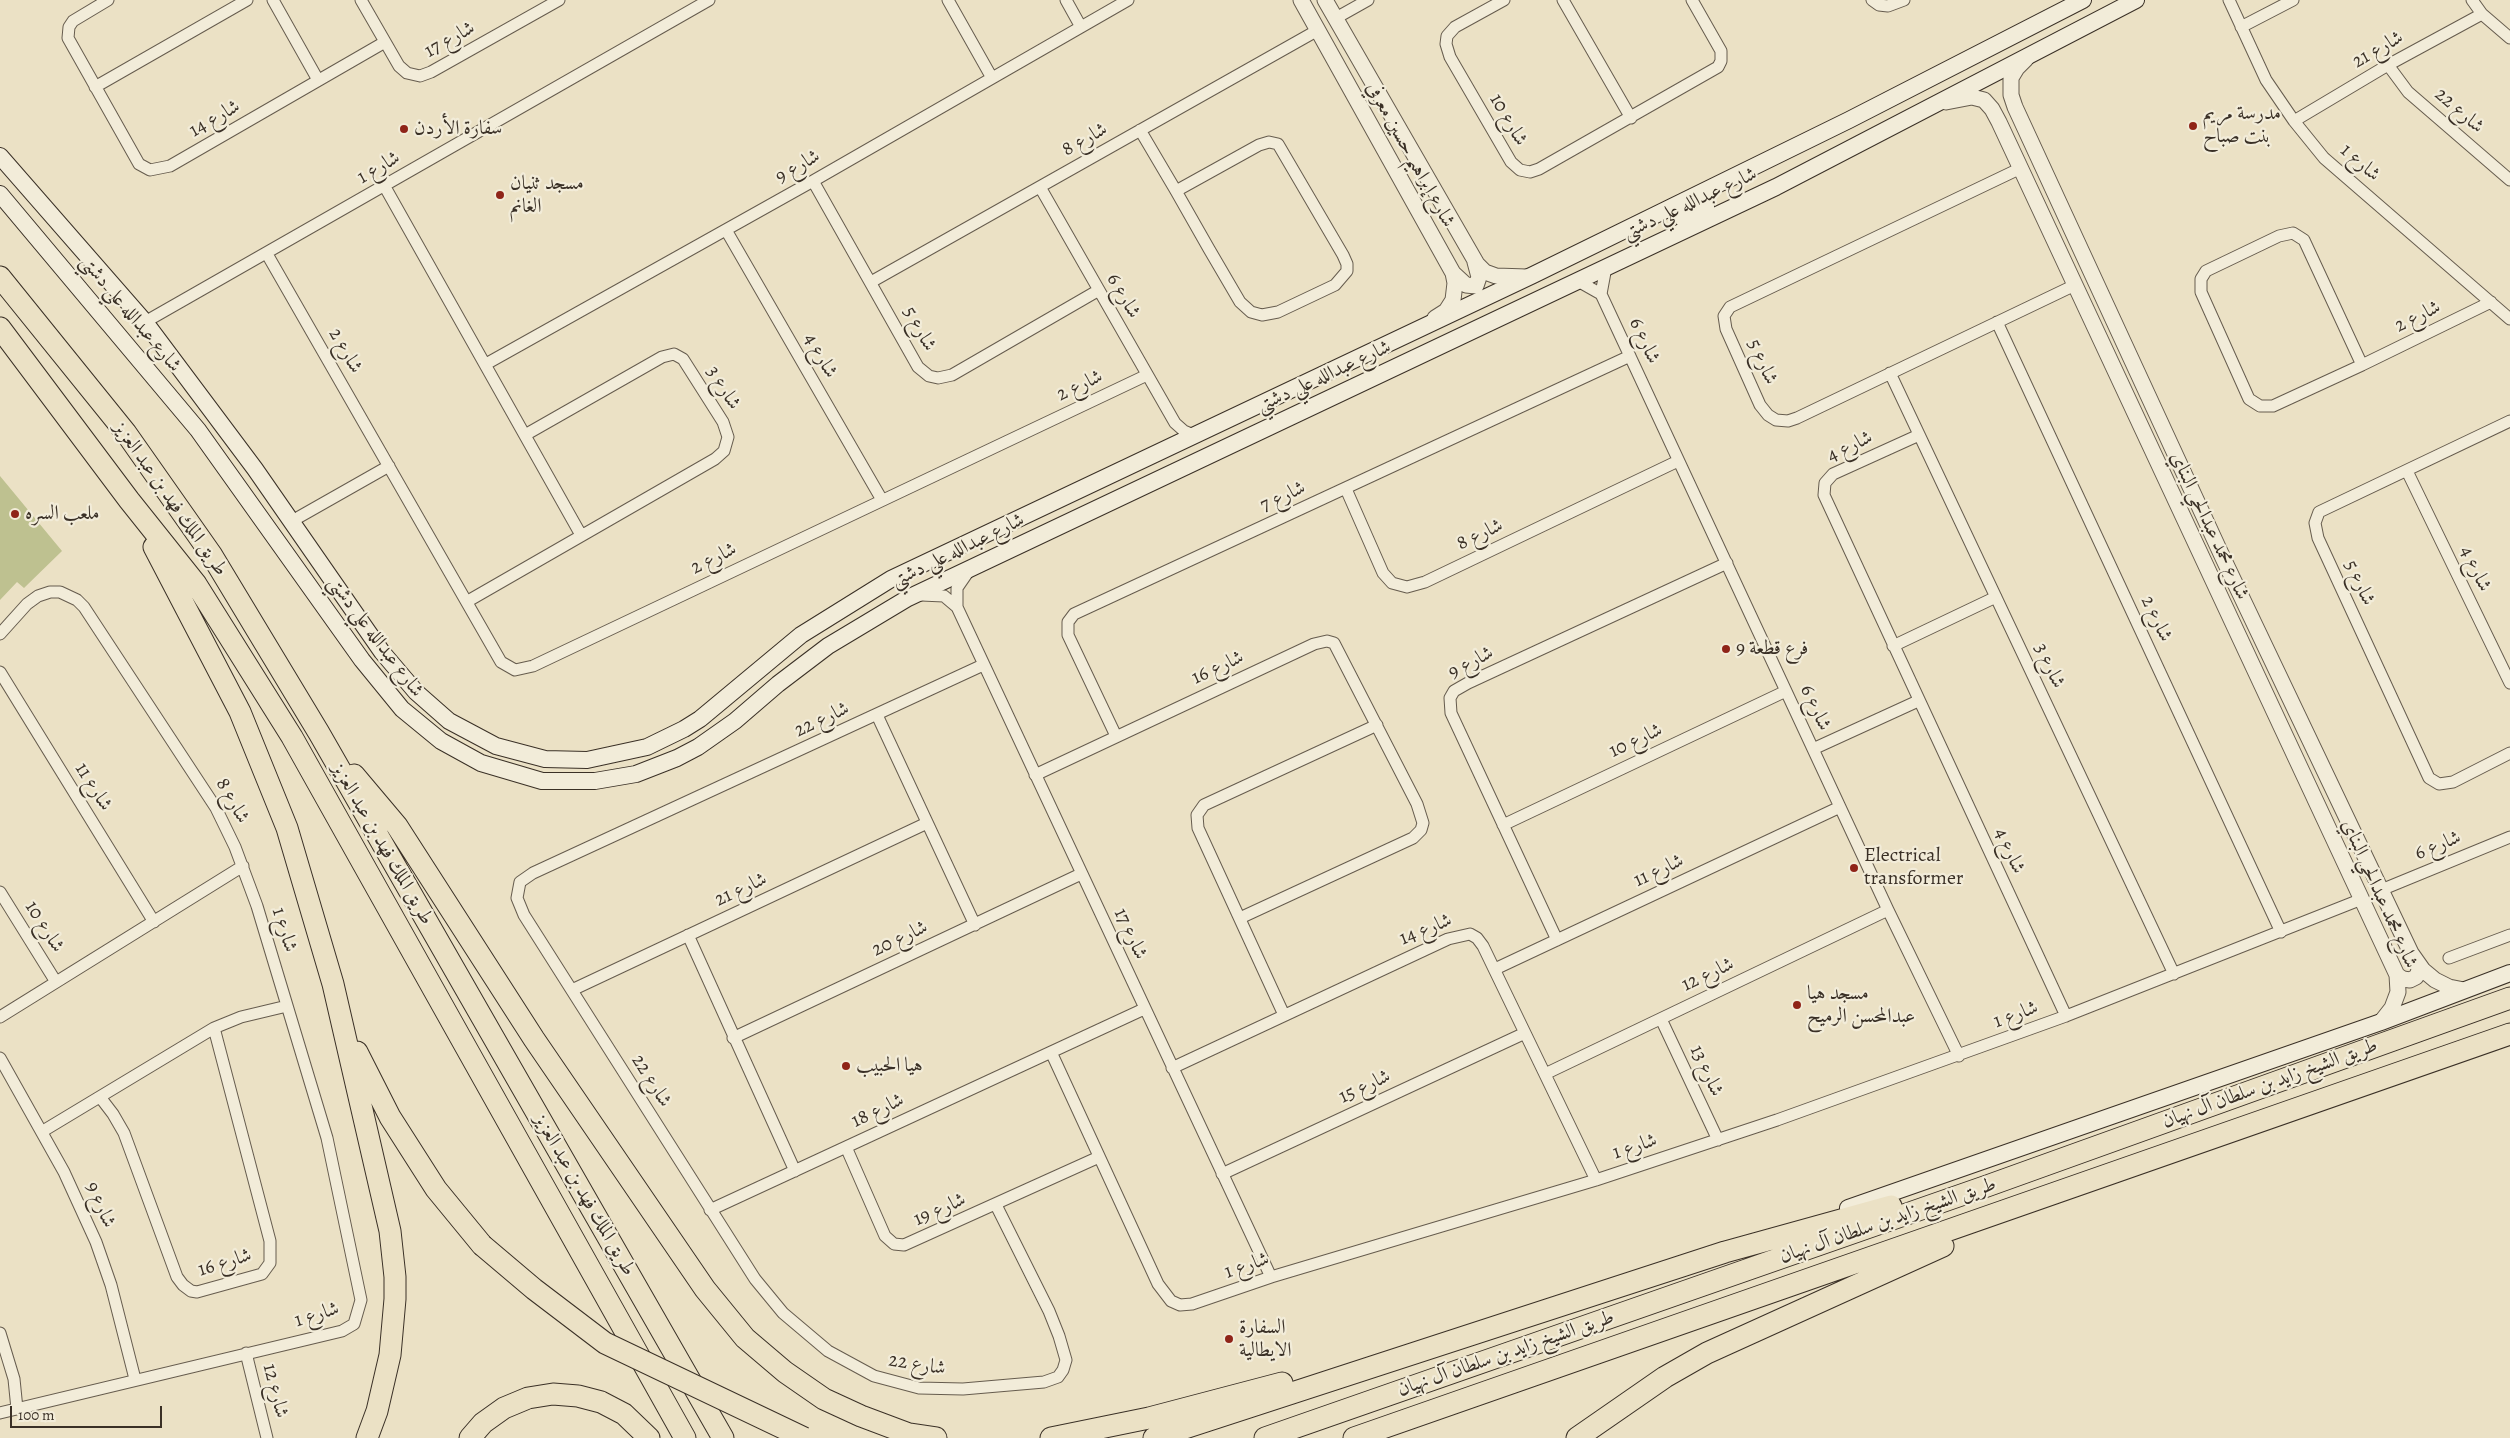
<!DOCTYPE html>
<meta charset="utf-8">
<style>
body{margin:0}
#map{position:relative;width:2510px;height:1438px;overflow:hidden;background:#ebe1c5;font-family:Alegreya,serif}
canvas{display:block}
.scale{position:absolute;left:10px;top:1406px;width:152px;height:22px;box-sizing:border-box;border:2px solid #3a3026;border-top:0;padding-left:6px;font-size:15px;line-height:18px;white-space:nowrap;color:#3a3026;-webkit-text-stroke:4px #f2ecd9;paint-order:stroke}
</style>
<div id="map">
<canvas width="2510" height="1438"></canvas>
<div class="scale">100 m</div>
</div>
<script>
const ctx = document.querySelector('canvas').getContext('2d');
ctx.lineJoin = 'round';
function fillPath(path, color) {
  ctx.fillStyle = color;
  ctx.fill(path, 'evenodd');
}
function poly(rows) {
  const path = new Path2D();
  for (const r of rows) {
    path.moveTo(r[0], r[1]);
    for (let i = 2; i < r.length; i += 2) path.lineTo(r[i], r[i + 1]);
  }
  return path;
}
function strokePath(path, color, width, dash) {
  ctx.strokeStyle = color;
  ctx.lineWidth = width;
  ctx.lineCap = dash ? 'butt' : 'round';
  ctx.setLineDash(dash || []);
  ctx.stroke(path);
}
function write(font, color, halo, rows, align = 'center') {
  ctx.font = font + ' Alegreya,Amiri,serif';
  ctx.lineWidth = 4.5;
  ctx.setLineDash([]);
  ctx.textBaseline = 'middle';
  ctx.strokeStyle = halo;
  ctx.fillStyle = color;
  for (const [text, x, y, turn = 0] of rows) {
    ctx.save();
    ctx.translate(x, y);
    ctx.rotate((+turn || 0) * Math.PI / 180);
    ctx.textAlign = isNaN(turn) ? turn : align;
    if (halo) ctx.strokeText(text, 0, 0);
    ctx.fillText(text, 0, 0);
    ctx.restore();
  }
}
const green = poly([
 [0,476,62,551,24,588,17,582,0,600]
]);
const minor = poly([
 [108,0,73,21,69,27,68,38,139,164,150,170,170,166,385,42],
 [273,0,318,80],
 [361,0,399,66,407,73,420,76,431,72,559,0],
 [948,0,992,78],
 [1066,0,1081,27],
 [1504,0,1455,27,1447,36,1446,44,1450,57,1511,162,1520,170,1530,172,1539,169,1718,67,1721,61,1721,51,1692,0],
 [1563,0,1631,118],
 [1872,0,1879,5,1888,6,1904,0],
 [2229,0,2266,80,2294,121,2324,158,2510,319],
 [2472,0,2482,14,2510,38],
 [1336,18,1368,0],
 [2241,27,2293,0],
 [2388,65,2408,92,2510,180],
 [95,87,247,0],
 [2294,121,2388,65,2482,14],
 [1140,130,1176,191,1209,249,1240,302,1251,312,1262,315,1278,312,1335,285,1347,271,1347,264,1343,255,1278,144,1269,142,1259,145,1176,191],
 [2021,168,1730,307,1724,316,1726,329,1760,405,1768,415,1776,420,1788,421,1797,418,2075,285],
 [813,181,918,367,929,376,938,378,952,375,1099,290],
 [385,187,581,535],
 [1040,187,1175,423,1184,431,1196,436],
 [726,230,882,500],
 [267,254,501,662,515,670,533,666,1147,375],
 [1606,267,1601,294,1888,910,1959,1056],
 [1578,281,1601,294],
 [871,282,1318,30],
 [145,322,709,0],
 [1997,322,2281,932],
 [486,364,813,181,1128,0],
 [2362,365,2304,240,2293,233,2279,236,2206,271,2201,279,2201,292,2249,399,2260,406,2273,406,2362,365,2491,302],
 [1890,373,2174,974],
 [2510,421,2319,512,2315,523,2318,538,2429,778,2439,784,2453,782,2510,753],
 [1919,435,1833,474,1825,483,1824,495,2066,1016],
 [2407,471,2510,683],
 [1346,489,1383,573,1392,583,1407,587,1425,582,1678,461],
 [292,521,389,466],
 [921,595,944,596,957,607,1271,1277],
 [468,601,715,459,724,451,728,437,723,422,683,359,674,354,662,357,525,435],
 [957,607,957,588,968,572],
 [0,634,27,604,38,596,50,592,60,592,77,600,84,607,216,808,235,847,257,906,327,1138,361,1300,354,1324,342,1331,0,1413],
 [1893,646,1996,597],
 [983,665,533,873,520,882,517,898,524,915,755,1279,783,1313,828,1351,874,1376,919,1388,963,1389,1044,1382,1058,1377,1063,1370,1066,1360,1059,1336,1049,1311,996,1205],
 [0,672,154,922],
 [877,715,975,925],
 [1116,736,1068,635,1068,622,1074,614,1630,356],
 [1813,749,1918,701],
 [1035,775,1314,644,1327,641,1334,643,1417,804,1423,823,1421,830,1413,838,1240,918],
 [1503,825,1786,691],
 [2381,890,2510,837],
 [0,892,56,982],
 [688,935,795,1171],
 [1557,940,1451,713,1450,698,1454,691,1468,683,1727,563],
 [2449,958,2510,935],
 [1495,969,1840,807],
 [572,990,927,823],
 [1284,1015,1198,828,1197,815,1204,805,1377,725],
 [0,1017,243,866],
 [1661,1019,1718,1140],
 [733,1038,1081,874],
 [1051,1052,1158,1284,1171,1301,1180,1305,1192,1304,1271,1277,1596,1180,1777,1120,2066,1016,2362,899],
 [0,1058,64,1172,96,1242,111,1285,135,1379],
 [1172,1068,1448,939,1470,934,1477,938,1483,946,1596,1180],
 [1545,1074,1888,910],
 [100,1097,113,1114,124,1133,177,1277,183,1285,191,1291,197,1292,262,1274,270,1263,270,1241,214,1028],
 [43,1131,214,1028,241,1017,287,1006],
 [846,1147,885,1236,894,1244,904,1245,1099,1157],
 [1222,1174,1525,1033],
 [710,1210,1144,1009],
 [0,1333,14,1379,17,1409],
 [246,1353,267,1438]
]);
const tertiary = poly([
 [1301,0,1453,273,1455,283,1453,300,1446,311,1435,318],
 [1325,0,1477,264,1485,272,1496,276,1527,277],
 [2026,59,2017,68,2011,78,2011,95,2015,107,2223,558,2411,953,2423,970,2435,980,2449,987,2464,990],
 [1946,102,1972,97,1984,100,1992,109,1999,122,2397,975,2398,992,2392,1008,2381,1022],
 [1453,273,1466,285,1476,286,1479,277,1475,262],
 [2397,975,2403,979,2410,980,2416,977,2419,971,2418,964]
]);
const secondary = poly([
 [0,156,145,322,255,469,382,652,416,692,449,721,496,746,545,759,587,760,647,747,684,729,700,719,801,635,891,579,1533,275,1849,120,2083,0],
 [0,194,198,430,362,660,402,709,441,741,481,763,542,781,595,781,636,774,677,758,698,747,735,721,778,684,828,646,908,598,1776,187,2136,0],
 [1683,219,1706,206,1707,199,1704,192],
 [1848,1208,2381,1022,2510,973]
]);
const motorway = poly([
 [0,277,126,433,211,554,319,733,723,1438],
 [0,328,129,500,196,584,292,737,685,1438],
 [154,547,240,712,287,828,333,984,390,1231,395,1277,395,1299,390,1355,377,1411,367,1438],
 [354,775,397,826,534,1039,705,1289,745,1338,785,1372,824,1399,861,1416,909,1434,936,1438],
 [357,1052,390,1117,436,1189,482,1245],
 [470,1438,483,1423,504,1408,528,1398,553,1394,578,1396,601,1402,624,1414,649,1438],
 [1051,1438,1149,1418,1282,1383],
 [1154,1438,1725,1252,1891,1206],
 [1265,1438,1987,1186,2510,998],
 [1354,1438,2510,1034],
 [1577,1438,1665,1377,1707,1353,1943,1246]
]);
const motorwayBridge = poly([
 [482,1245,534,1289,605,1343,804,1438]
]);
const markers = [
 [2193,126,5,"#8f2418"],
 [404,129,5,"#8f2418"],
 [500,195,5,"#8f2418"],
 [15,514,5,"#8f2418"],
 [1726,649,5,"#8f2418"],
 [1854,868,5,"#8f2418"],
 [1797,1005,5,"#8f2418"],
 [846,1066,5,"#8f2418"],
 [1229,1339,5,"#8f2418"]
];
const streetNames = [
 ["شارع 17",450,40,-29],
 ["شارع 21",2378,50,-30],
 ["شارع 22",2459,111,41],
 ["شارع 14",215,119,-30],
 ["شارع 10",1508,120,60],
 ["شارع 8",1085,140,-29],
 ["شارع إبراهيم حسين معرفي",1410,155,61],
 ["شارع 1",2360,163,41],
 ["شارع 9",798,167,-30],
 ["شارع 1",379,168,-30],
 ["شارع عبدالله علي دشتي",1690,204,-25],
 ["شارع 6",1123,296,60],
 ["شارع عبدالله علي دشتي",130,314,50],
 ["شارع 2",2418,317,-26],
 ["شارع 5",919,329,61],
 ["شارع 6",1644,341,65],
 ["شارع 2",345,351,60],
 ["شارع 4",820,356,60],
 ["شارع 5",1762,362,66],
 ["شارع عبدالله علي دشتي",1324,377,-25],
 ["شارع 2",1080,386,-25],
 ["شارع 3",723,388,58],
 ["شارع 4",1850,447,-26],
 ["شارع 7",1283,497,-25],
 ["طريق الملك فهد بن عبد العزيز",170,499,55],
 ["شارع محمد عبدالحي البناي",2209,526,65],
 ["شارع 8",1480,535,-25],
 ["شارع عبدالله علي دشتي",958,551,-26],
 ["شارع 2",714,559,-26],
 ["شارع 4",2475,569,64],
 ["شارع 5",2359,583,65],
 ["شارع 2",2156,619,65],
 ["شارع عبدالله علي دشتي",375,637,53],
 ["شارع 9",1471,663,-28],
 ["شارع 3",2049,666,65],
 ["شارع 16",1218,668,-25],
 ["شارع 6",1815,708,65],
 ["شارع 22",822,720,-25],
 ["شارع 10",1636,741,-25],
 ["شارع 11",93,787,58],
 ["شارع 8",232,801,61],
 ["طريق الملك فهد بن عبد العزيز",382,844,60],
 ["شارع 6",2438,846,-22],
 ["شارع 4",2009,851,65],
 ["شارع 11",1659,871,-25],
 ["شارع 21",741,890,-25],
 ["شارع محمد عبدالحي البناي",2379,894,66],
 ["شارع 10",44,927,58],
 ["شارع 1",284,930,73],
 ["شارع 14",1426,930,-22],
 ["شارع 17",1130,934,65],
 ["شارع 20",900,939,-25],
 ["شارع 12",1708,975,-25],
 ["شارع 1",2016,1015,-20],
 ["شارع 13",1706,1071,65],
 ["شارع 22",651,1081,58],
 ["طريق الشيخ زايد بن سلطان آل نهيان",2270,1084,-20],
 ["شارع 15",1365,1087,-25],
 ["شارع 18",878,1111,-25],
 ["شارع 1",1635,1147,-18],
 ["طريق الملك فهد بن عبد العزيز",584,1195,60],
 ["شارع 9",100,1205,66],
 ["شارع 19",940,1210,-24],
 ["طريق الشيخ زايد بن سلطان آل نهيان",1888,1221,-19],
 ["شارع 16",225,1263,-17],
 ["شارع 1",1247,1266,-19],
 ["شارع 1",317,1315,-17],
 ["طريق الشيخ زايد بن سلطان آل نهيان",1506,1354,-19],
 ["شارع 22",917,1365,9],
 ["شارع 12",275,1391,76]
];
const poiNames = [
 ["مدرسة مريم",2203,114],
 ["بنت صباح",2203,137],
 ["سفارة الأردن",414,129],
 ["مسجد ثنيان",510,184],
 ["الغانم",510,207],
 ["ملعب السره",25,514],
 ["فرع قطعة 9",1736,649],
 ["Electrical",1864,856],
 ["transformer",1864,879],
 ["مسجد هيا",1807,994],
 ["عبدالمحسن الرميح",1807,1017],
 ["هيا الحبيب",856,1066],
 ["السفارة",1239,1328],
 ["الايطالية",1239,1351]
];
fillPath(green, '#bec190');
strokePath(minor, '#665c4e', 13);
strokePath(tertiary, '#665c4e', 17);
strokePath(secondary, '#3a3026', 18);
strokePath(motorway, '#3a3026', 23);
strokePath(minor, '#f2ecd9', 11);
strokePath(tertiary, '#f2ecd9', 15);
strokePath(secondary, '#f2ecd9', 16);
strokePath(motorway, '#ebe1c5', 21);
strokePath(motorwayBridge, '#3a3026', 23, []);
strokePath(motorwayBridge, '#ebe1c5', 21);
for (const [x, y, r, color] of markers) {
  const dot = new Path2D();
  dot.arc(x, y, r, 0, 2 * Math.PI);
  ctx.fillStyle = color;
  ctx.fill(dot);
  strokePath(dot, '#f2ecd9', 2);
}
write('20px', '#3a3026', '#f2ecd9', streetNames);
write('20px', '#3a3026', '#f2ecd9', poiNames, 'left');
</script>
